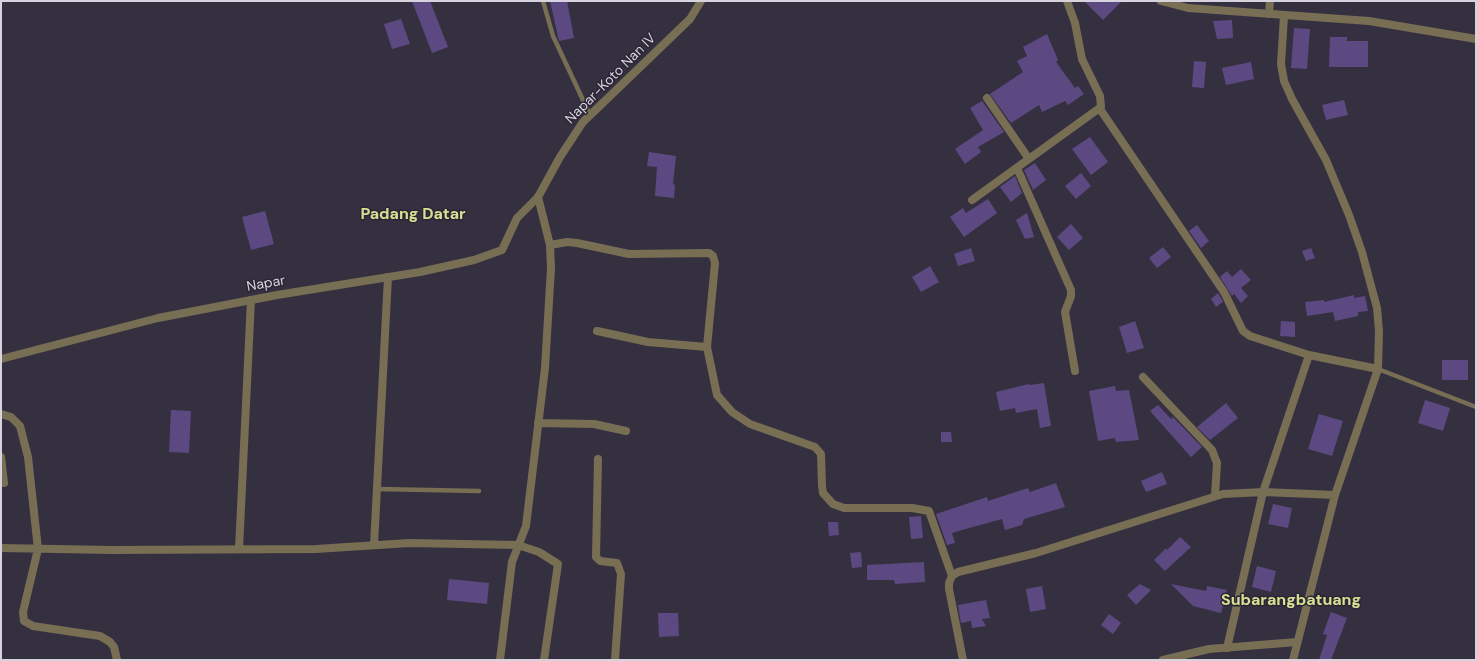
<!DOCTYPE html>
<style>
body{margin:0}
#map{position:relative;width:1477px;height:661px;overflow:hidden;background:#353040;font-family:"DM Sans",sans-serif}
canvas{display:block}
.frame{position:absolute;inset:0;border:2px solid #d6d3de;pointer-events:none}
</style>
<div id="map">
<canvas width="1477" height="661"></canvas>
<div class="frame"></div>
</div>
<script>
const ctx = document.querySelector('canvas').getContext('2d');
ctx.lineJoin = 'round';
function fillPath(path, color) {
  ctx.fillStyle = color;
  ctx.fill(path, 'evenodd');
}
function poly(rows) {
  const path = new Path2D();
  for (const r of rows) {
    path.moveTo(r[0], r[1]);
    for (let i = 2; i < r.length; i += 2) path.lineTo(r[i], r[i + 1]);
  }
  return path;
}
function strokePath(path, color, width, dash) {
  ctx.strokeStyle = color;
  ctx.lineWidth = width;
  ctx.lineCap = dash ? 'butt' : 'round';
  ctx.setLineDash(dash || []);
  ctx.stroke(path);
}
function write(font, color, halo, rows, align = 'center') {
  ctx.font = font + ' "DM Sans",sans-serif';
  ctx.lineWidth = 3;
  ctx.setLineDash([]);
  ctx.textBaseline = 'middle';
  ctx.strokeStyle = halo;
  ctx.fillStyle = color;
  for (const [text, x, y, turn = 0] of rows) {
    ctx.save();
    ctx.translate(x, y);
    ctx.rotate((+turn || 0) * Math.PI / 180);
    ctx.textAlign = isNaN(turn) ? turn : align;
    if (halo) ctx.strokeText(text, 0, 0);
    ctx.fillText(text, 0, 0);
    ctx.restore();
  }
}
const building = poly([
 [412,1,430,1,448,47,432,53],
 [550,1,567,1,574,38,559,41],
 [1084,1,1122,1,1103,20],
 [401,19,410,44,392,49,384,24],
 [1232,20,1233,38,1217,39,1213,21],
 [1294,28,1310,29,1307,69,1291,68],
 [1047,34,1058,60,1056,62,1075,88,1078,86,1084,94,1068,105,1065,101,1042,112,1039,105,1011,123,990,94,1023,72,1017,61,1027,56,1023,47],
 [1330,37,1347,37,1347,41,1368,41,1368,67,1329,67],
 [1194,61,1206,62,1204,88,1192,87],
 [1251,62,1254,79,1226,85,1222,68],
 [1344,100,1348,115,1326,120,1322,105],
 [982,101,1004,132,978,147,981,152,965,164,955,149,983,130,970,108],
 [1090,137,1108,162,1091,175,1072,149],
 [649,152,676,156,673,184,675,185,674,198,655,196,657,167,647,166],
 [1035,163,1046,180,1033,190,1024,170],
 [1081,173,1091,186,1076,199,1065,186],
 [1015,176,1022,193,1011,202,1000,187],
 [988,199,997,213,964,237,950,217,963,208,966,213],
 [265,211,274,244,251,250,242,217],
 [1027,213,1034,237,1025,239,1016,220],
 [1071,224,1083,238,1069,250,1057,237],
 [1197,225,1209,241,1201,248,1189,231],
 [1163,247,1171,257,1157,268,1149,258],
 [971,248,975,261,958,266,954,254],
 [1311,248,1315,258,1306,261,1302,251],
 [930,266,939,282,921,292,912,277],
 [1241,269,1251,280,1241,288,1248,296,1241,303,1234,294,1232,296,1220,277,1227,271,1232,277],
 [1218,293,1223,302,1216,307,1211,299],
 [1354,295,1354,298,1365,296,1368,311,1358,312,1358,316,1335,321,1333,312,1307,316,1305,302,1324,300,1324,302],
 [1135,321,1144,348,1127,353,1119,327],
 [1281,321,1295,322,1295,337,1280,336],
 [1442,360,1468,360,1468,380,1442,380],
 [1044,383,1051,426,1040,428,1037,409,1016,413,1015,408,1000,411,996,392,1029,384,1030,385],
 [1115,386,1116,391,1129,390,1139,440,1116,442,1115,438,1098,441,1089,391],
 [1425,400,1450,408,1443,431,1418,423],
 [1226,403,1238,418,1210,440,1197,427],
 [1158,405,1171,419,1173,417,1202,447,1191,457,1150,411],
 [171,410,191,411,189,453,169,452],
 [1319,414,1343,421,1332,456,1308,449],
 [941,432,951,432,952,442,941,442],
 [1162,472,1167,484,1146,492,1141,481],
 [1056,483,1065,507,1024,519,1022,525,1005,530,1002,519,962,530,952,533,955,543,947,545,936,514,987,497,988,501,1028,488,1030,492],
 [1273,504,1292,508,1288,528,1268,524],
 [921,516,923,538,911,539,909,517],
 [828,522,838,522,839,535,829,536],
 [1180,537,1191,547,1165,571,1154,560,1166,548,1167,550],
 [861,552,862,567,852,568,850,553],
 [924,562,925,582,895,584,894,580,867,580,867,565],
 [1257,566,1276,571,1271,592,1252,587],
 [449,579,489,583,487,604,447,600],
 [1140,584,1151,590,1136,605,1127,595],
 [1171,584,1206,591,1207,586,1227,590,1221,613,1193,606],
 [1042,586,1046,609,1030,612,1026,589],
 [986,600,990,618,982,619,986,626,972,628,971,621,961,623,958,605],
 [1331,612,1347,618,1331,660,1319,660,1327,635,1323,634],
 [658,613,678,613,679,636,659,637],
 [1109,614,1121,623,1113,634,1101,625]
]);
const service = poly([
 [543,1,553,36,590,115],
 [1378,369,1476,407],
 [377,489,479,491]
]);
const minor = poly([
 [1269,14,1270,1],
 [1284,16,1281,64,1284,81,1292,99,1326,160,1349,215,1362,252,1377,308,1379,331,1378,369,1335,495,1293,660],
 [987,98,1029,159],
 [1100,109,1224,292,1243,331,1250,336,1309,355,1378,369],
 [1017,168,1071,290,1071,296,1065,312,1075,371],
 [972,200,1101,107,1100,96,1082,59,1075,23,1067,1],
 [550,245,567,242,577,243,629,254,709,253,713,256,715,263,707,347],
 [597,331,648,342,707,347,717,395,732,412,750,424,815,447,821,454,822,486,823,493,833,504,844,508,912,508,929,511,952,576],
 [1143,377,1212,450,1217,463,1215,496],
 [1,414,11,417,20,426,28,457,38,549,23,612,24,621,33,626,100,636,110,642,114,647,117,660],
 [538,423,594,424,626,431],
 [1,457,4,483],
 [598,459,596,557,600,561,617,563,621,574,615,660],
 [374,545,388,277],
 [1,548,111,550,316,549,409,543,518,545,539,552,558,564,544,660],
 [239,549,251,300],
 [1227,648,1263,492,1309,355],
 [500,660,512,562,526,526,545,368,551,268,550,245,538,197],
 [963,660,949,589,949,583,952,576,958,572,1036,553,1223,494,1263,492,1335,495],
 [1163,660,1209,649,1297,642]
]);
const tertiary = poly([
 [1161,1,1188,8,1369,21,1476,39],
 [1,359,158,318,277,295,420,272,474,260,502,250,517,218,538,197,560,157,583,122,690,19,701,1]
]);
const streetNames = [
 ["Napar-Koto Nan IV",611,79,-45],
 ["Napar",266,284,-10]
];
const quarterNames = [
 ["Padang Datar",413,215],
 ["Subarangbatuang",1291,601]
];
fillPath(building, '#5c4982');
strokePath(service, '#776e53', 4.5);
strokePath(minor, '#776e53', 8);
strokePath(tertiary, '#776e53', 8);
write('14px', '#d6d3de', '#2b2636', streetNames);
write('bold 16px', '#d7e092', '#2b2636', quarterNames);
</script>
